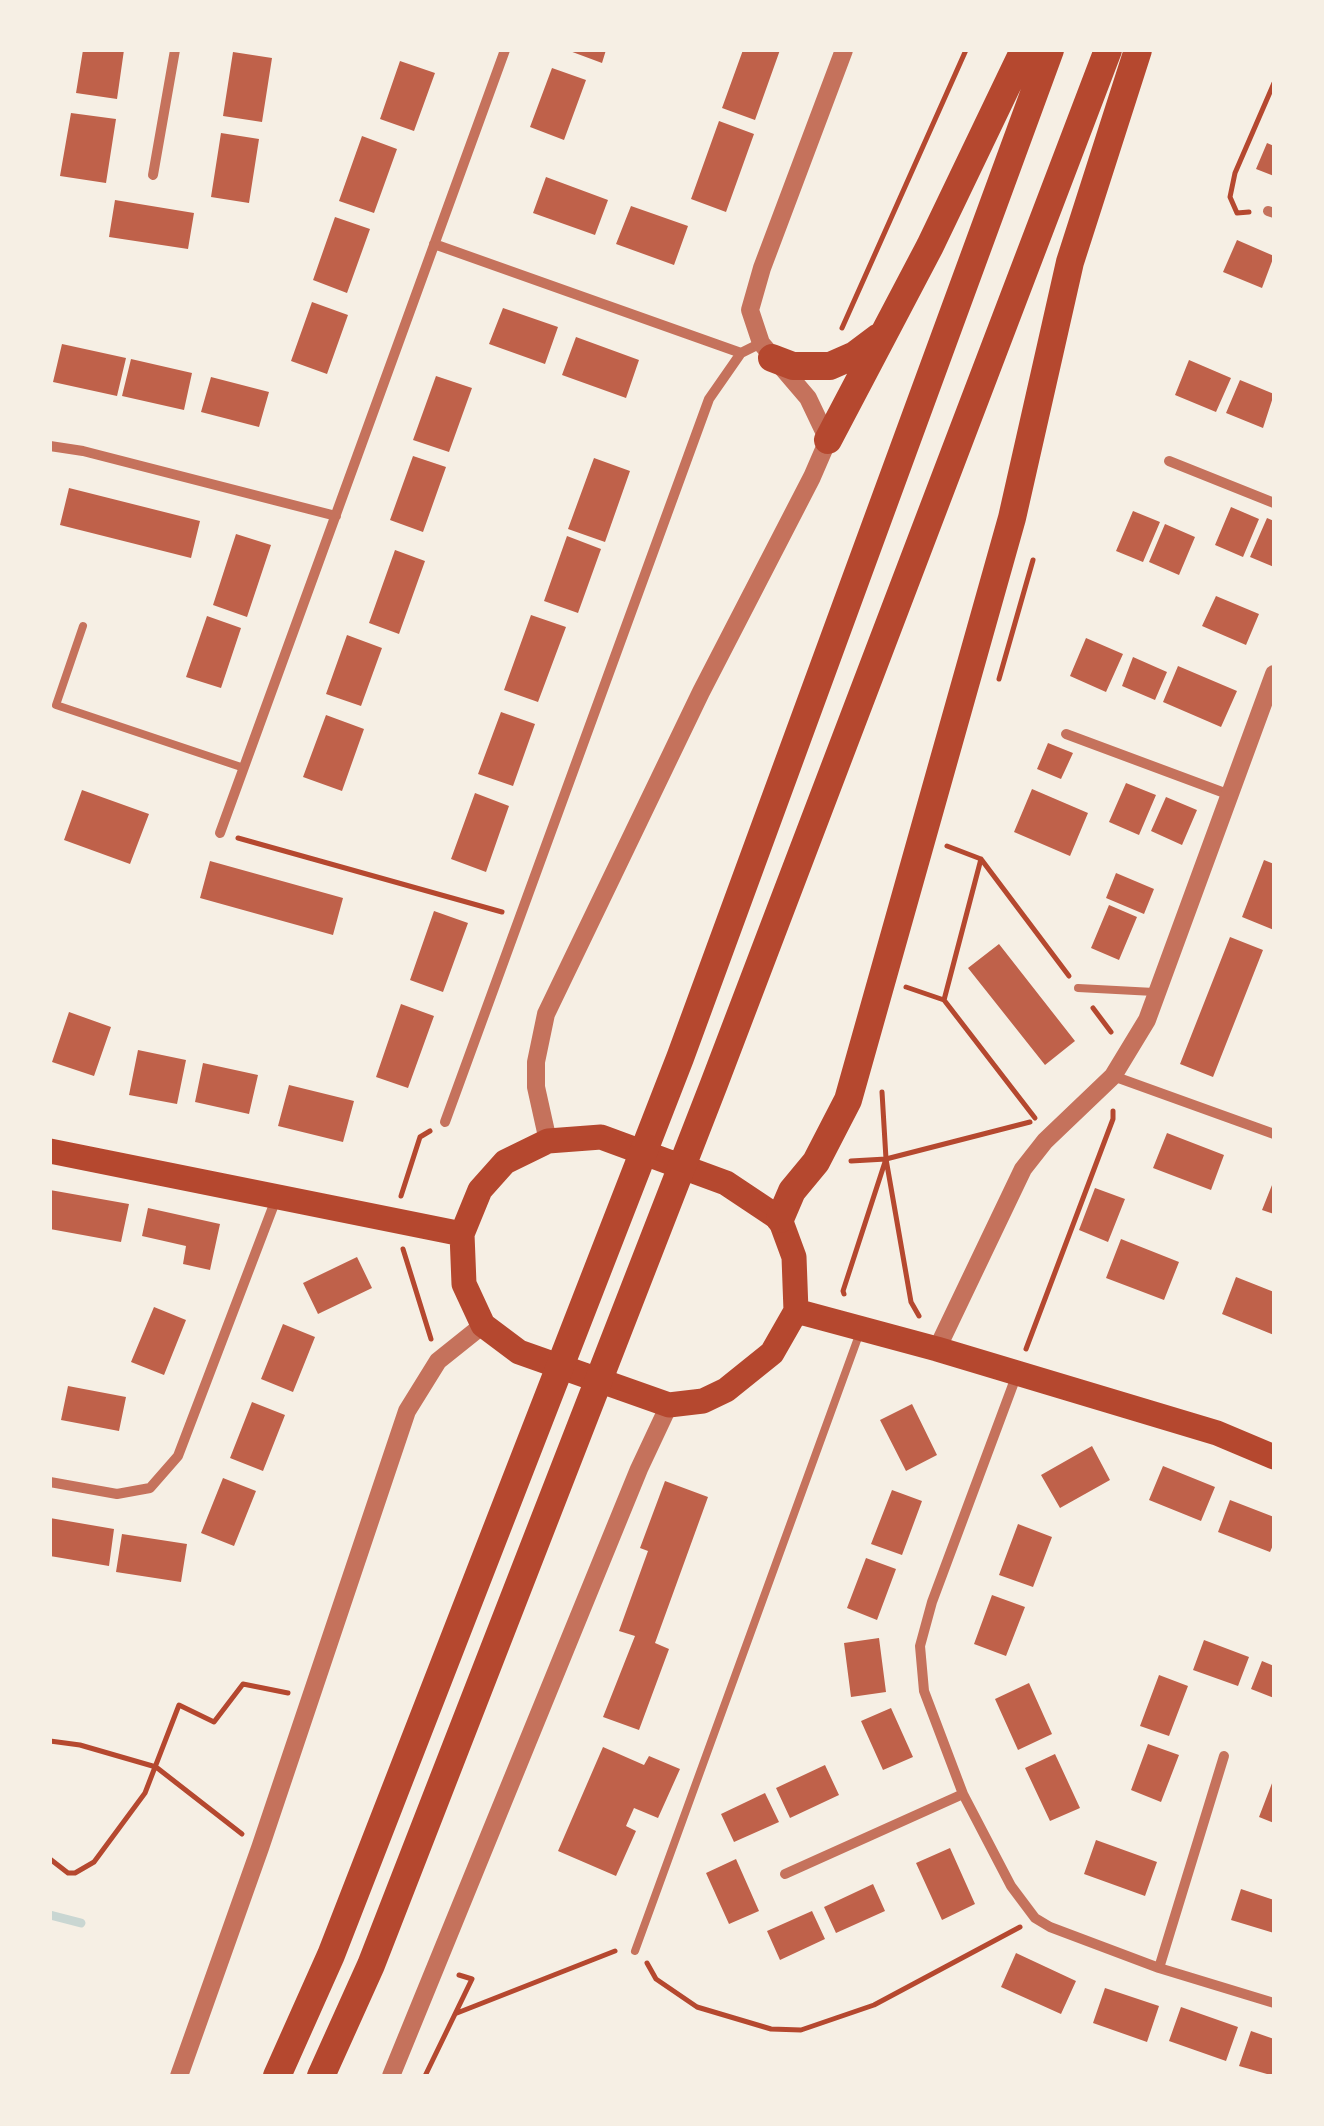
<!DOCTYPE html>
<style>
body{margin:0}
#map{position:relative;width:1324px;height:2126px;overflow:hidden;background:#f6efe4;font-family:Inter,sans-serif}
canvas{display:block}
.frame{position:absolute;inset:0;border:52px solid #f6efe4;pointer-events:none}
</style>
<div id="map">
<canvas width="1324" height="2126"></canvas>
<div class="frame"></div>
</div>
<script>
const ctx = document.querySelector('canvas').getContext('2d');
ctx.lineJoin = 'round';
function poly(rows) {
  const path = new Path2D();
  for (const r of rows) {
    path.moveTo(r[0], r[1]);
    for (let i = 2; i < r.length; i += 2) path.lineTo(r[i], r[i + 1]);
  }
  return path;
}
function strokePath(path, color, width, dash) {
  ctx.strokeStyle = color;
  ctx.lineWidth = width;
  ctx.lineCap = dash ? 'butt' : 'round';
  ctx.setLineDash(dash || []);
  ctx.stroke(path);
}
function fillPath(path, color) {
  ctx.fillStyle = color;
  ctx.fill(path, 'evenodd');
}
const stream = poly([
 [50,1915,81,1923]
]);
const building = poly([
 [83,50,124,50,117,99,76,93],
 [567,50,606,50,602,63],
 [743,50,780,50,755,120,722,108],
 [233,52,272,58,262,122,223,116],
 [400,61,435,73,414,131,380,119],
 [552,68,586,80,564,140,530,127],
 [71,113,116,119,106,183,60,176],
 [719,121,754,134,726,212,691,199],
 [221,133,259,139,249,203,211,197],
 [362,136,397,149,374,213,339,201],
 [1267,143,1274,146,1274,176,1256,169],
 [546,177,608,200,595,235,533,213],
 [115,200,194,213,188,249,109,237],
 [631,206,688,226,674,265,616,244],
 [335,217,370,229,347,293,313,280],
 [1237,240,1274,256,1262,288,1223,272],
 [312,302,348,315,327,374,291,361],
 [503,308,558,327,545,364,489,344],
 [576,337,639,360,626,398,562,375],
 [62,344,126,358,117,396,53,382],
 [131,359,192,373,184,410,122,396],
 [1189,360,1231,378,1216,412,1175,395],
 [436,376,472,388,449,452,413,440],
 [211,377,269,392,259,427,201,412],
 [1240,380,1274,394,1263,428,1226,413],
 [413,456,446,467,423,532,390,520],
 [594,458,630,471,605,542,568,529],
 [69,488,200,521,191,558,60,525],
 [1231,507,1259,519,1243,557,1215,545],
 [1133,511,1160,522,1143,562,1116,551],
 [1267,518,1274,521,1274,567,1250,557],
 [1165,524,1195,537,1179,575,1149,562],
 [236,534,271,545,247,617,213,605],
 [567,536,601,549,578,613,544,601],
 [395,550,425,561,399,634,369,623],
 [1216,596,1259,614,1246,645,1202,626],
 [531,615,566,627,538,702,504,690],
 [207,616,241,628,221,688,186,677],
 [347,635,382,648,361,706,326,694],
 [1086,638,1123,654,1106,692,1070,676],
 [1133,657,1167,672,1155,700,1122,686],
 [1178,666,1237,691,1221,727,1163,702],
 [501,712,535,724,513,786,478,774],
 [326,715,364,729,342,791,303,777],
 [1048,743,1073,753,1061,779,1037,769],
 [1126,783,1156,795,1139,835,1109,822],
 [1032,789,1088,813,1070,856,1014,832],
 [82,790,149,814,130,864,64,840],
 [475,793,509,806,486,872,451,859],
 [1166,797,1197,810,1182,845,1151,831],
 [1264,860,1274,864,1274,930,1242,917],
 [210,861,343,898,333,935,200,898],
 [1116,873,1154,889,1144,914,1106,898],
 [1109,905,1137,917,1119,960,1091,948],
 [434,911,468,923,443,992,410,980],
 [1230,937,1263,950,1213,1077,1180,1064],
 [999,944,1075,1041,1045,1065,968,968],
 [401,1004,434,1016,408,1088,376,1077],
 [69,1012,111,1027,94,1076,52,1062],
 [138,1050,186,1060,177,1104,129,1095],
 [203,1063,258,1075,249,1114,195,1102],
 [289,1085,354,1101,343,1142,278,1126],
 [1167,1133,1224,1155,1211,1190,1153,1168],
 [1274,1180,1274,1214,1262,1210],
 [1095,1188,1125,1199,1108,1242,1079,1230],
 [50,1190,129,1204,121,1242,50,1229],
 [148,1208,220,1224,210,1270,183,1264,186,1246,142,1236],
 [1121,1239,1179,1262,1164,1300,1106,1278],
 [357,1257,372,1288,318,1314,303,1283],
 [1236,1277,1274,1292,1274,1335,1222,1314],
 [154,1307,186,1320,164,1375,131,1362],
 [283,1324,315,1337,293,1392,261,1379],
 [68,1386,126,1397,119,1431,61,1420],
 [252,1402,285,1415,263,1471,230,1458],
 [912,1404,937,1455,906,1471,880,1420],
 [1092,1446,1110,1480,1060,1508,1041,1475],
 [1163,1466,1215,1487,1201,1521,1149,1500],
 [223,1478,256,1491,234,1546,201,1533],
 [665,1481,708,1497,655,1643,669,1649,639,1730,603,1717,635,1636,619,1631,648,1551,640,1548],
 [892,1490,922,1501,902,1555,871,1544],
 [1230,1500,1274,1517,1274,1543,1270,1552,1218,1532],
 [50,1518,114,1529,109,1566,50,1556],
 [1018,1524,1052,1537,1033,1587,999,1575],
 [122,1534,187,1544,181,1582,116,1572],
 [866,1558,896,1569,877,1620,847,1608],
 [992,1595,1025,1607,1006,1656,974,1644],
 [879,1638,886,1692,851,1697,844,1643],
 [1204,1640,1249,1657,1238,1686,1193,1670],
 [1262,1661,1274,1666,1274,1698,1251,1689],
 [1159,1675,1188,1686,1169,1736,1140,1726],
 [1029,1683,1052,1734,1018,1750,995,1699],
 [891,1708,913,1757,883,1770,861,1721],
 [1148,1744,1179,1755,1161,1802,1131,1790],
 [603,1747,644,1765,649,1756,680,1769,658,1818,634,1808,626,1826,636,1831,616,1876,558,1851],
 [1055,1754,1080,1808,1050,1821,1025,1768],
 [825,1765,839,1795,790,1818,776,1788],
 [1274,1778,1274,1823,1259,1817],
 [765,1793,779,1822,734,1842,721,1814],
 [1096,1840,1157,1862,1145,1896,1084,1874],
 [950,1848,975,1904,942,1920,916,1863],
 [736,1859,759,1911,729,1924,706,1873],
 [873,1884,885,1911,836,1933,824,1907],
 [1241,1889,1274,1900,1274,1933,1231,1920],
 [812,1911,825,1939,780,1960,767,1931],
 [1016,1953,1076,1981,1061,2014,1001,1987],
 [1105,1988,1159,2006,1147,2042,1093,2023],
 [1181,2007,1238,2027,1226,2061,1169,2041],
 [1251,2031,1274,2039,1274,2076,1239,2066]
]);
const path = poly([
 [1249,212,1237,213,1230,197,1235,173,1274,83],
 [842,328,966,50],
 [999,679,1033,560],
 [238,838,502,912],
 [947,846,981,859],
 [906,987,944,1000,1035,1118],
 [944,1000,981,859,1069,976],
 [1093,1008,1111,1032],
 [882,1092,886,1159,911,1302,919,1316],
 [851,1161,886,1159,1030,1122],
 [401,1196,420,1137,430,1131],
 [403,1249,431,1339],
 [844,1294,843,1291,885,1162],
 [1026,1349,1113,1119,1113,1111],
 [50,1741,80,1745,156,1767,242,1834],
 [50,1859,68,1873,75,1873,94,1862,145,1793,179,1705,214,1722,243,1684,288,1693],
 [647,1963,656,1979,697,2007,771,2029,801,2030,874,2005,1020,1927],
 [457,2013,615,1951],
 [425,2076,472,1979,459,1975]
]);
const service = poly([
 [83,626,56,705,244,768],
 [1078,988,1154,992],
 [635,1951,859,1335]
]);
const minor = poly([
 [153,175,175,50],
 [1268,211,1274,213],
 [434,244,741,353],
 [50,446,83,451,336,516],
 [1169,461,1274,503],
 [1066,734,1230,795],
 [220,833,505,50],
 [1113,1076,1274,1134],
 [445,1122,709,399,741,353,761,343],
 [1017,1374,932,1602,920,1646,924,1691,963,1794,1011,1886,1035,1918,1050,1927,1159,1968,1274,2003],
 [50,1482,117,1494,150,1488,178,1456,276,1199],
 [785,1874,963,1794],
 [1159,1968,1224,1756]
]);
const tertiary = poly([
 [548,1141,536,1087,536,1062,546,1014,701,692,812,477,828,440,808,398,761,343,750,310,762,268,844,50],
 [937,1349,1023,1169,1045,1141,1113,1076,1147,1020,1274,674],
 [179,2076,260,1848,407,1411,438,1361,483,1325],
 [391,2076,639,1469,669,1405]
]);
const primary = poly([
 [601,1137,726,1183,780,1219,794,1257,796,1311,772,1353,726,1390,703,1401,669,1405,519,1352,483,1325,464,1284,462,1234,480,1190,505,1162,548,1141,601,1137],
 [50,1151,462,1234],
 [796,1311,937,1349,1217,1433,1274,1457]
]);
const trunk = poly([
 [772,358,793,366,830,366,855,355,879,337],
 [828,440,930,246,1024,50],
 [780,1219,792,1191,816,1162,848,1100,1012,518,1070,262,1138,50],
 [277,2076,331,1955,680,1058,1050,50],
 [321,2076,371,1965,714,1084,1108,50]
]);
strokePath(stream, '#c9d6d2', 9);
fillPath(building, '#bf614a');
strokePath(path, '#b5482f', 5);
strokePath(service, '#c5725c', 8);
strokePath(minor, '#c5725c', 10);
strokePath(tertiary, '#c5725c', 18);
strokePath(primary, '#b5482f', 25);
strokePath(trunk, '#b5482f', 28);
</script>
